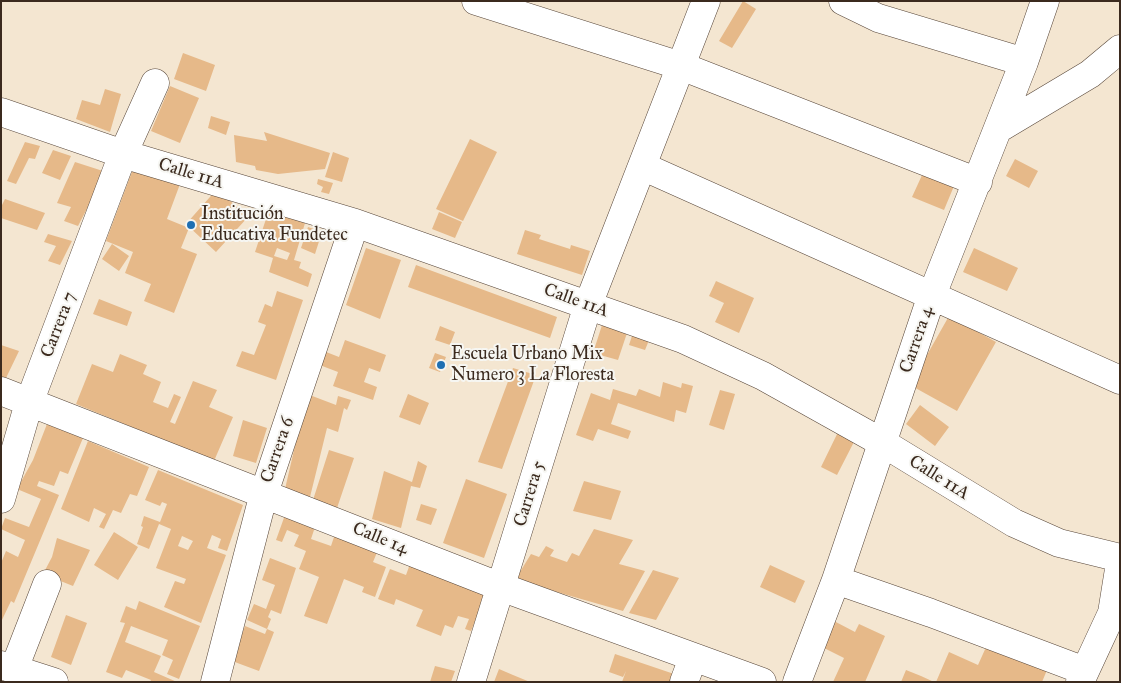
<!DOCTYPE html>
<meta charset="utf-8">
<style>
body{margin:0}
#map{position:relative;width:1121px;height:683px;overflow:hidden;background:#f4e6d1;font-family:"IM FELL Great Primer",serif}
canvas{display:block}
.frame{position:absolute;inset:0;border:2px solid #3b2a1e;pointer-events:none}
</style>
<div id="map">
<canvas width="1121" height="683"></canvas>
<div class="frame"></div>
</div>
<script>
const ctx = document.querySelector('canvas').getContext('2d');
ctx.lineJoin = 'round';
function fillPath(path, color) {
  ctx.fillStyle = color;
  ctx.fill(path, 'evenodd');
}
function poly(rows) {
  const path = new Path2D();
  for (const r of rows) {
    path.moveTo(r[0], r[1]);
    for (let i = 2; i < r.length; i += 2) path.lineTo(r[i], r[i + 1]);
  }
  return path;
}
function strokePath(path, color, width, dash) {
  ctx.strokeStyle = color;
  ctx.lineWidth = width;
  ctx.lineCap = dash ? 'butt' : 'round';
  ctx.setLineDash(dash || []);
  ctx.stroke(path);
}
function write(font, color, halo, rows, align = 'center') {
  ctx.font = font + ' "IM FELL Great Primer",serif';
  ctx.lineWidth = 4;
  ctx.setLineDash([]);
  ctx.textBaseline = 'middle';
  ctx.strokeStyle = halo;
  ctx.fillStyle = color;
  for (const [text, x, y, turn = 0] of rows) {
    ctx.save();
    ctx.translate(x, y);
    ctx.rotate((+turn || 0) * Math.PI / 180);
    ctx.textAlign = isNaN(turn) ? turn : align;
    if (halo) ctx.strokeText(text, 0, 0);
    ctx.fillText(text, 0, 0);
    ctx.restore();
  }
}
const building = poly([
 [743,1,756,9,732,48,719,41],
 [183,53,215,65,206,91,174,79],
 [170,86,199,98,180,143,151,131],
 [105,89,121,94,110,132,76,119,82,100,100,105],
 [211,116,230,122,226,135,208,128],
 [264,132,330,153,325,169,278,174,256,170,255,166,236,162,234,135,267,141],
 [470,139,497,152,463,221,436,209],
 [25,142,40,146,35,159,29,158,16,184,7,181],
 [53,150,71,156,60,180,42,173],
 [333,152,349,158,342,182,325,177],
 [1015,159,1038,171,1029,188,1006,176],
 [136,161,183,176,167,219,189,228,181,248,197,254,174,313,144,301,151,284,125,273,133,252,106,241],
 [75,162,106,172,78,226,64,221,71,207,57,203],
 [923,173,954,186,944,210,912,197],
 [318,179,333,183,329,194,321,192,323,187,317,184],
 [217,189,248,217,216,252,186,224],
 [5,199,45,213,37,230,1,218,1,207],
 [269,210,305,223,294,260,301,262,299,268,312,274,308,287,269,272,273,258,255,252],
 [277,248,290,253,287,260,274,256],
 [439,212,462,222,455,238,432,229],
 [308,227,322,232,315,254,301,248],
 [525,230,541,235,539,239,570,249,571,245,590,251,582,275,517,254],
 [48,234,72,241,60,265,48,261,56,246,44,242],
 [112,244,129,256,119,271,102,259],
 [366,248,401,260,380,319,346,305],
 [974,248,1018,268,1007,291,963,272],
 [416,265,557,317,550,338,408,287],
 [716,281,754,298,739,333,715,322,724,303,709,296],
 [277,291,303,300,276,380,236,366,242,351,254,355,266,325,258,322,265,304,272,307],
 [99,299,132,312,127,326,93,314],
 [949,316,996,342,957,411,910,385],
 [603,322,628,330,618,360,593,353],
 [440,326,455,332,450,345,435,340],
 [635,327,652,333,645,350,629,345],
 [345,340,386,355,380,372,369,368,364,382,377,387,373,400,333,386,338,372,317,364,321,350,339,357],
 [1,345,19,351,6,378,1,377],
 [435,353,446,357,440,372,429,368],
 [120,354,147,365,143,374,161,382,153,402,168,408,174,394,181,397,170,422,175,424,193,381,217,390,209,407,233,417,214,461,76,404,92,364,113,372],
 [513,368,536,375,502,469,478,462],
 [663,382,681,388,682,383,693,386,686,413,676,410,674,422,618,403,611,424,631,431,628,439,598,429,593,441,576,435,591,393,610,400,613,389,636,396,639,389,660,397],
 [720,390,735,394,724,430,709,425],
 [307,394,336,405,338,396,351,400,347,410,344,408,338,432,327,428,310,497,285,489],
 [408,394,429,403,420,425,399,417],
 [920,405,949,427,935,446,906,424],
 [243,420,267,428,256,463,233,456],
 [47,424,83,438,68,474,60,471,54,486,39,481,37,486,59,495,14,603,11,601,1,622,1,563,6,551,18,557,25,540,1,529,5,518,29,527,41,499,17,489,33,460],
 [840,428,857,436,837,475,821,467],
 [88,441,149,467,137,496,130,494,121,513,113,510,104,529,99,527,106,514,94,508,89,522,61,509],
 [329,450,354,458,337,508,313,500],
 [418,461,427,466,420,488,411,486,401,528,372,519,384,471,412,482],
 [158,470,243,505,227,551,218,548,221,539,212,535,207,548,226,555,201,623,164,607,175,581,184,584,186,579,156,568,171,529,159,524,149,549,137,544,143,527,141,526,144,516,160,522,167,504,162,502,160,506,145,500],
 [182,536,193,541,188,550,178,546],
 [466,479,507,494,484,558,443,543],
 [584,481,621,491,611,520,573,511],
 [421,504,437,509,431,525,416,520],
 [285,515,315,527,311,539,331,546,335,534,378,550,373,562,386,567,375,597,362,592,364,587,344,579,327,624,304,616,319,577,299,569,306,551,294,546,299,535,287,530,282,542,276,540],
 [594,529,633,540,619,564,645,571,623,611,515,580,531,554,539,557,546,546,554,550,550,556,567,562,572,553,579,556],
 [114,532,138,547,118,580,94,565],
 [57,538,90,550,73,586,43,574,52,557],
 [270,558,296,568,281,614,271,610,268,617,271,619,267,629,247,620,254,604,266,609,275,585,262,580],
 [410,564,487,592,471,631,465,629,469,619,458,616,453,628,445,625,441,636,416,626,423,610,396,599,394,605,378,599,390,569,406,575],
 [770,565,805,581,795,603,760,587],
 [653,570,679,578,656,620,629,613],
 [139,601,200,626,179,679,167,674,173,660,162,655,168,640,131,626,125,642,161,656,154,672,177,682,150,682,151,680,126,670,122,678,106,672,125,623,120,622,126,606,136,610],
 [66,615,87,623,71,665,51,657],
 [832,620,855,632,859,624,885,636,865,682,833,682,844,658,816,644],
 [245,626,265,634,267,629,274,632,259,671,232,661],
 [987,645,1047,670,1042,682,936,682,949,652,978,665],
 [615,654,680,676,678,682,622,682,626,671,623,677,609,672],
 [435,666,455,671,451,682,430,682],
 [499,669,513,675,530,682,494,682],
 [906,670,921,676,934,682,901,682]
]);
const minor = poly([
 [476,1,681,66,978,182],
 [843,1,878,18,1024,62],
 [1,112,123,154,355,223,683,339,763,376,883,443,1014,523,1059,543,1120,558],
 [998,129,1090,74,1120,49],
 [642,166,1120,380],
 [1,391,501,587,762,682],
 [1,499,29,403,123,154,155,83],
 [836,580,931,613,1085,671],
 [1,665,54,682],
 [14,669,47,584],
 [215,682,264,493,355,223],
 [471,682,588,305,706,1],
 [684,682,693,658],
 [797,682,836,580,932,295,1024,62,1045,1],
 [1080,682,1112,613,1120,563]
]);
const markers = [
 [191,225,5,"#1f6fb2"],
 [441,365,5,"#1f6fb2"]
];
const streetNames = [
 ["Calle 11A",191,174,17],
 ["Calle 11A",576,301,20],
 ["Carrera 7",59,325,-69],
 ["Carrera 4",917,340,-71],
 ["Carrera 6",278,450,-71],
 ["Calle 11A",939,478,32],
 ["Carrera 5",530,494,-73],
 ["Calle 14",380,539,22]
];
const poiNames = [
 ["Institución",201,215],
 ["Educativa Fundetec",201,236],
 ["Escuela Urbano Mix",451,355],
 ["Numero 3 La Floresta",451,376]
];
fillPath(building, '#e6b989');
strokePath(minor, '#574639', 29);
strokePath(minor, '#fff', 28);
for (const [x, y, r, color] of markers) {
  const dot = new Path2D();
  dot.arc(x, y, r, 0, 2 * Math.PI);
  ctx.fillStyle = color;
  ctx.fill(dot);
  strokePath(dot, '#f6f6f2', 2);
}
write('18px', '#3b2a1e', '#f6f6f2', streetNames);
write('18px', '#3b2a1e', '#f6f6f2', poiNames, 'left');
</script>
